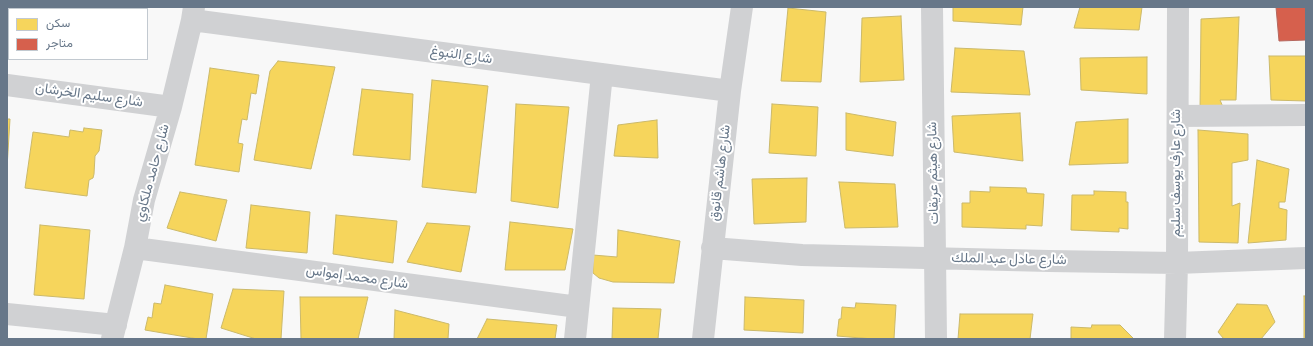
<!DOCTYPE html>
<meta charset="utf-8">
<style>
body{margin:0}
#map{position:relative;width:1313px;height:346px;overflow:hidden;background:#f8f8f8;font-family:"Source Sans 3",Vazirmatn,sans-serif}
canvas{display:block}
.frame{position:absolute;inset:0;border:8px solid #677789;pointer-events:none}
.legend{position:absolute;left:8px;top:8px;width:140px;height:52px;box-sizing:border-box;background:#fff;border:1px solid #c2c9d0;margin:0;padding:5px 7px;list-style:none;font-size:12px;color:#677789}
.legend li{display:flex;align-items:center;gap:8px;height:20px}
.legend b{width:20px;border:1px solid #c2c9d0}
</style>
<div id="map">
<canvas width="1313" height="346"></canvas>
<div class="frame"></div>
<ul class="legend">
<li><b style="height:11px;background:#f6d55c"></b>سكن</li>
<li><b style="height:11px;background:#d6604d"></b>متاجر</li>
</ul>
</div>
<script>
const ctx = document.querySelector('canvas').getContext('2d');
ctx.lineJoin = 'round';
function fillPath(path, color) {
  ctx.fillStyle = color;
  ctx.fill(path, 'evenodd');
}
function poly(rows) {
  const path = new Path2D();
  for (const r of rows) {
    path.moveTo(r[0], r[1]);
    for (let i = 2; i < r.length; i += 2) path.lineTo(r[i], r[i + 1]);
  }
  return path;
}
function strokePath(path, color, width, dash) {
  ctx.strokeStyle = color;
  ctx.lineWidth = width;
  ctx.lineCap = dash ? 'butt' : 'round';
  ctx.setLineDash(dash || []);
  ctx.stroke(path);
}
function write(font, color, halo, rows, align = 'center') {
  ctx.font = font + ' "Source Sans 3",Vazirmatn,sans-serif';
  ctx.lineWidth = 4;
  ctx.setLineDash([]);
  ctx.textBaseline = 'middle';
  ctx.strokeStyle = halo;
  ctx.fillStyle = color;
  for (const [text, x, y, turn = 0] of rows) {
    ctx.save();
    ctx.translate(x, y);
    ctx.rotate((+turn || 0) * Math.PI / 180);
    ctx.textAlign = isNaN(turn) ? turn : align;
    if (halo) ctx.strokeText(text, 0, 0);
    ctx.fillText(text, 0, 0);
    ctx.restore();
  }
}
const homes = poly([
 [953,7,1023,7,1021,25,953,21,953,7],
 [1080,7,1142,7,1139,30,1074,28,1080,7],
 [788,8,826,12,821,82,781,81,788,8],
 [7,11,8,11,9,19,9,43,7,49,7,11],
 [901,16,904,80,860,82,862,18,901,16],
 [1239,17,1236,100,1220,100,1226,114,1200,111,1201,19,1239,17],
 [955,48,1024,51,1030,95,951,92,955,48],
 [1269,56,1306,56,1306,101,1271,100,1269,56],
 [1147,57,1147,94,1081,90,1080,58,1147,57],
 [278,61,335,67,311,169,254,160,270,71,278,61],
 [210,68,259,75,256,94,251,93,247,120,242,119,238,143,243,144,239,172,195,165,210,68],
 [432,80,488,86,476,193,422,187,432,80],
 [362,89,413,94,410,160,353,155,362,89],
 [516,104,569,107,558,208,511,201,516,104],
 [772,104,818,107,816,156,769,153,772,104],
 [846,113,896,122,893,156,846,150,846,113],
 [1020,113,1023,161,954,152,952,116,1020,113],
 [7,119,10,119,7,168,7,119],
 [1128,119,1128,163,1069,165,1076,122,1128,119],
 [657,120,658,158,614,156,618,125,657,120],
 [84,128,102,130,99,151,95,156,94,174,93,178,89,180,87,196,25,188,33,132,69,137,70,130,83,132,84,128],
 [1198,130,1248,134,1248,160,1232,163,1232,206,1240,203,1238,243,1199,242,1198,130],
 [1257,160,1289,169,1285,202,1279,202,1279,208,1287,210,1286,240,1248,243,1257,160],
 [807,178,806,222,754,224,752,179,807,178],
 [839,182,895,184,898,227,845,228,839,182],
 [990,187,1026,188,1027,193,1044,194,1042,226,1026,225,1026,229,962,227,962,203,970,203,970,191,990,192,990,187],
 [1094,191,1126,192,1126,202,1128,202,1128,229,1119,228,1119,232,1071,230,1072,195,1094,195,1094,191],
 [180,192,227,200,216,241,167,228,180,192],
 [251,205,310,212,307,253,246,248,251,205],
 [336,215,397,221,393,263,333,254,336,215],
 [510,222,573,229,565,270,505,270,510,222],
 [427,223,470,226,461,272,407,262,427,223],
 [40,225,90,230,84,299,34,295,40,225],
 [618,230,680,241,674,283,613,282,599,278,593,273,593,255,617,257,618,230],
 [165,285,213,294,206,339,198,339,145,330,148,317,152,318,154,303,161,304,165,285],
 [233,289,284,291,281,339,256,339,221,328,233,289],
 [1304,296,1306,296,1306,339,1304,339,1304,296],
 [300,297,368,297,358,339,301,339,300,297],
 [745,297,804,300,803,333,744,330,745,297],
 [856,303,896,305,894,339,873,339,837,336,839,319,841,319,842,307,855,308,856,303],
 [1237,304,1267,305,1275,322,1261,339,1224,339,1218,332,1237,304],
 [613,308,661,309,658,339,612,339,613,308],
 [395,310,449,324,448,339,394,339,395,310],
 [960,314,1033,314,1030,339,958,339,960,314],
 [487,319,557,325,555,339,477,339,487,319],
 [1092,325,1120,325,1134,339,1071,339,1071,327,1091,328,1092,325]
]);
const shops = poly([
 [1276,7,1306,7,1306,40,1279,41,1276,7]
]);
const minor = poly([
 [932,7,936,339],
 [192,20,730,91],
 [7,85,171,107],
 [1178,116,1306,115],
 [135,248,578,307],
 [712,248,802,255,1049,261,1177,263,1306,258],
 [7,314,116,325],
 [112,339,135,248,144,200,171,107,192,20,194,7],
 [575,339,602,74],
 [703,339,730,91,742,7],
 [1175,339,1177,263,1178,7]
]);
const streetNames = [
 ["شارع النبوغ",461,56,8],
 ["شارع سليم الخرشان",89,96,8],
 ["شارع حامد ملكاوي",153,173,-75],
 ["شارع هاشم قانوق",721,173,-83],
 ["شارع هيثم عريقات",934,173,-91],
 ["شارع عارف يوسف سليم",1177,173,-90],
 ["شارع عادل عبد الملك",1009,260,1],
 ["شارع محمد إمواس",357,278,8]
];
fillPath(homes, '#f6d55c');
strokePath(homes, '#cbb96a', 1);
fillPath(shops, '#d6604d');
strokePath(shops, '#b5675f', 1);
strokePath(minor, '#d0d1d3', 22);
write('14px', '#677789', '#fff', streetNames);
</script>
